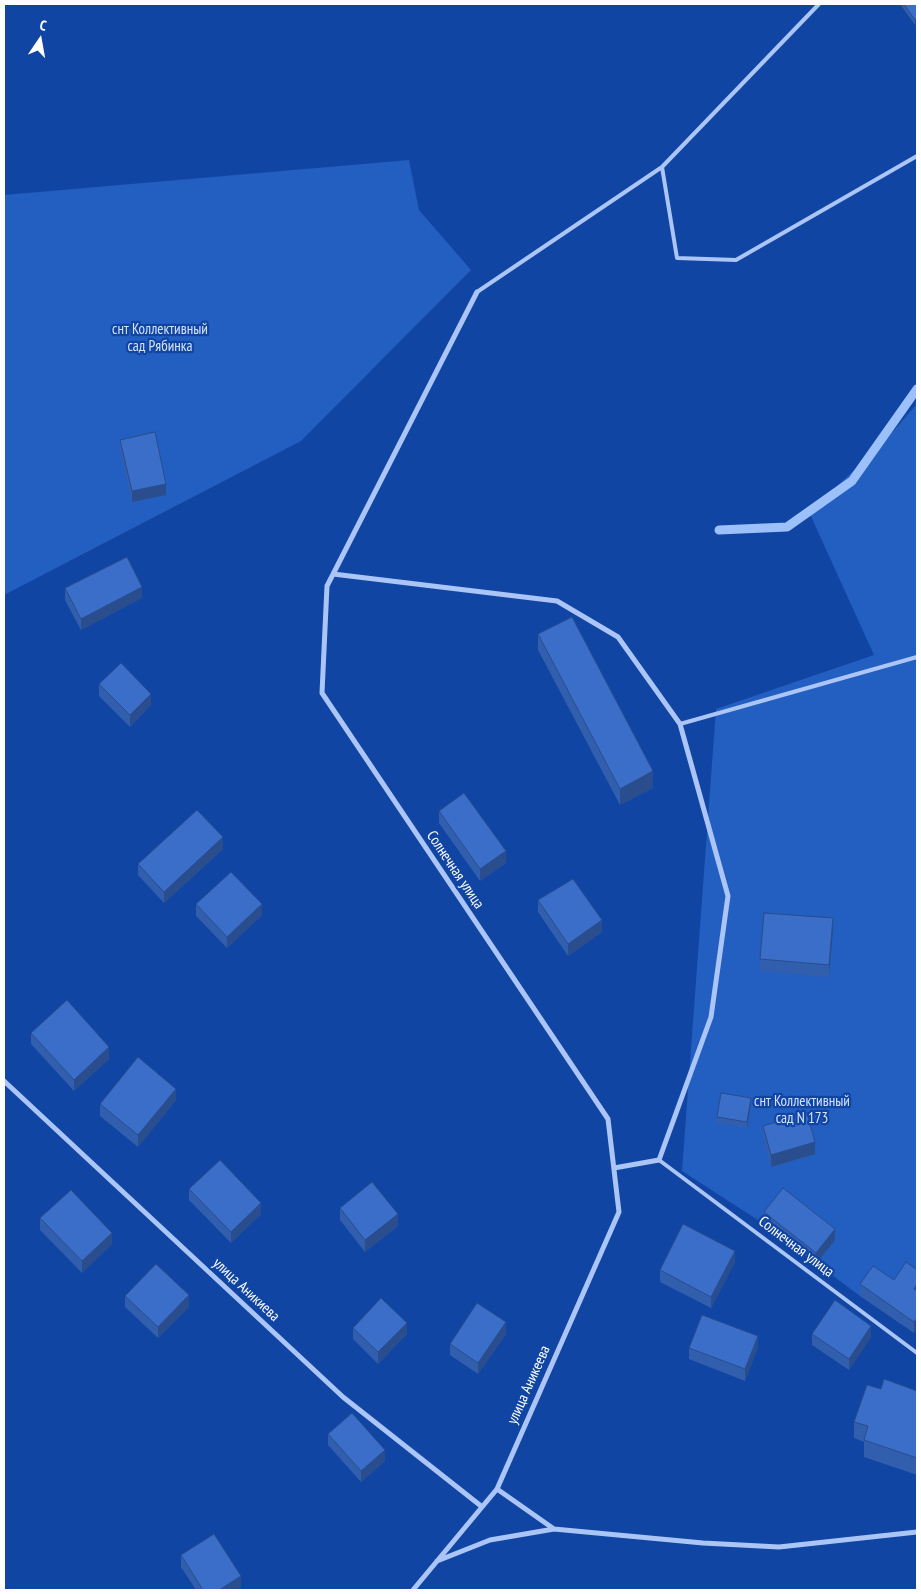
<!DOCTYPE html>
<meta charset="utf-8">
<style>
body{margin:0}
#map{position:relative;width:921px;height:1594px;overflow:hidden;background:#1145a3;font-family:"PT Sans Narrow",sans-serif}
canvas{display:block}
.frame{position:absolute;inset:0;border:5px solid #fff;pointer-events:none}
.north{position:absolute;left:15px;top:15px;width:50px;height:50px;-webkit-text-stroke:4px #1145a3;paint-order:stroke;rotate:12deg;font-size:14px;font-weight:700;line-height:20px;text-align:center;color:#fff}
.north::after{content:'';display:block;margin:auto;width:18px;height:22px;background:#fff;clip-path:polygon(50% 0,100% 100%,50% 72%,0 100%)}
</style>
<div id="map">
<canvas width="921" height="1594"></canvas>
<div class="frame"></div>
<div class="north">С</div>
</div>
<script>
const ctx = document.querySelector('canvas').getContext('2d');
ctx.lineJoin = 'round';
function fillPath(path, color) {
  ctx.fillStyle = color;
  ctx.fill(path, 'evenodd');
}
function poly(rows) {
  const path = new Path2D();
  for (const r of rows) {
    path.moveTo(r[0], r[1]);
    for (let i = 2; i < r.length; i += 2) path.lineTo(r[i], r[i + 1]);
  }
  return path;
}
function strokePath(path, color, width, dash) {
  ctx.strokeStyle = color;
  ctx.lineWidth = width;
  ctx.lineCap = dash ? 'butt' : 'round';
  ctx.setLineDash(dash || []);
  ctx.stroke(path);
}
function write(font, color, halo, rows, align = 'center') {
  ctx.font = font + ' "PT Sans Narrow",sans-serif';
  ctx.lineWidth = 4.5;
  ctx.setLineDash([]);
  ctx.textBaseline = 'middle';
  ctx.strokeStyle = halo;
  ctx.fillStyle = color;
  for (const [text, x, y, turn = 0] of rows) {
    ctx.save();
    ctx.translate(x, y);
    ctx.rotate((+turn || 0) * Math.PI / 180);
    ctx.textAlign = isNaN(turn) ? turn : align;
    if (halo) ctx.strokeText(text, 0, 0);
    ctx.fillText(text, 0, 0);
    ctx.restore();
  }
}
const green = poly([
 [409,160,419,210,471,270,301,441,4,595,4,195],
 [917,404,917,1331,860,1296,764,1224,682,1171,716,709,874,655,809,512,880,446]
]);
const stream = poly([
 [719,530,787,527,852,481,917,389]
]);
const lane = poly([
 [662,167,677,258,736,260,917,156],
 [477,292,662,167,819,4],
 [680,724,917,657],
 [659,1160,917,1353]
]);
const street = poly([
 [333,574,557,601,618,637,680,724,728,896,711,1017,659,1160,614,1168],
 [4,1081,343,1397,481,1506],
 [497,1489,554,1529,703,1543,779,1547,917,1532],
 [437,1561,490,1540,554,1529],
 [413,1590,497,1489,619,1212,608,1119,322,693,327,586,477,292]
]);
const wall = poly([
 [900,4,917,4,915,25],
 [120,440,166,495,132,502,120,451],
 [65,588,142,598,81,630,65,600],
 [538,634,653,788,620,805,538,650],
 [99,684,151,705,130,727,99,696],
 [439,811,506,863,480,881,439,823],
 [223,849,164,903,138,875,138,864],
 [538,900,602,932,568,956,538,912],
 [196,904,262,915,227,948,196,916],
 [833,930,829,977,760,971,760,959],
 [31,1033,109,1059,74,1091,31,1044],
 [176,1100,138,1147,100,1116,100,1104],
 [751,1104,747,1128,717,1123,717,1117],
 [763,1126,815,1154,771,1167,763,1137],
 [189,1189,261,1214,231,1243,189,1200],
 [340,1208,398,1226,365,1252,340,1220],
 [764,1212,835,1240,816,1264,764,1224],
 [40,1218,112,1244,82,1273,40,1230],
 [735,1262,711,1308,660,1282,660,1270],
 [917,1270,914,1333,860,1296,860,1284,894,1280],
 [125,1296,189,1307,158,1338,125,1307],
 [353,1328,407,1334,378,1364,353,1339],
 [506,1334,478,1374,450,1355,450,1344],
 [812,1334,871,1337,849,1370,812,1345],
 [758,1347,745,1381,689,1359,689,1348],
 [881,1389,917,1391,917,1475,864,1457,864,1442,854,1438,854,1422],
 [328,1434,385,1461,361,1482,328,1445],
 [181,1555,241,1587,236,1590,196,1590,181,1567]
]);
const shadedWall = poly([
 [917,18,917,24,915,25,915,20],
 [166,484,166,495,132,502,132,491],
 [142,587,142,598,81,630,81,619],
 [151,694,151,705,130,727,130,715],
 [653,771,653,788,620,805,620,789],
 [223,837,223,849,164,903,164,892],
 [506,851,506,863,480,881,480,869],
 [262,904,262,915,227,948,227,937],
 [833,918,833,930,829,977,829,965],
 [602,920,602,932,568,956,568,944],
 [109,1047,109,1059,74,1091,74,1080],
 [176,1089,176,1100,138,1147,138,1135],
 [751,1098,751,1104,747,1128,747,1122],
 [815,1142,815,1154,771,1167,771,1155],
 [261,1203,261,1214,231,1243,231,1232],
 [398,1214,398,1226,365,1252,365,1240],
 [835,1229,835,1240,816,1264,816,1253],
 [112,1233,112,1244,82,1273,82,1261],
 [735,1251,735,1262,711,1308,711,1297],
 [917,1284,917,1295,914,1289],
 [189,1295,189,1307,158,1338,158,1327],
 [917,1318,917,1329,914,1333,914,1322],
 [506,1322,506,1334,478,1374,478,1363],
 [407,1323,407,1334,378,1364,378,1352],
 [871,1326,871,1337,849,1370,849,1359],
 [758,1336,758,1347,745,1381,745,1369],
 [385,1450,385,1461,361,1482,361,1471],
 [241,1576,241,1587,236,1590,219,1590]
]);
const building = poly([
 [904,4,917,4,917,18,915,20,904,4],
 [155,432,166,484,132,491,120,440,155,432],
 [127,557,142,587,81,619,65,588,127,557],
 [572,617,653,771,620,789,538,634,572,617],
 [121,663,151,694,130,715,99,684,121,663],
 [464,793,506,851,480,869,439,811,464,793],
 [197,810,223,837,164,892,138,864,197,810],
 [231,872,262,904,227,937,196,904,231,872],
 [573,879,602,920,568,944,538,900,573,879],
 [764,913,833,918,829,965,760,959,764,913],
 [67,1000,109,1047,74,1080,31,1033,67,1000],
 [138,1057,176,1089,138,1135,100,1104,138,1057],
 [721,1093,751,1098,747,1122,717,1117,721,1093],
 [807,1113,815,1142,771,1155,763,1126,807,1113],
 [220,1160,261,1203,231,1232,189,1189,220,1160],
 [372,1182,398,1214,365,1240,340,1208,372,1182],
 [783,1188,835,1229,816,1253,764,1212,783,1188],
 [71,1190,112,1233,82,1261,40,1218,71,1190],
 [683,1224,735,1251,711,1297,660,1270,683,1224],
 [906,1262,917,1270,917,1284,914,1289,917,1291,917,1318,914,1322,860,1284,873,1266,894,1280,906,1262],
 [156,1264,189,1295,158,1327,125,1296,156,1264],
 [381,1298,407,1323,378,1352,353,1328,381,1298],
 [835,1300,871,1326,849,1359,812,1334,835,1300],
 [477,1303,506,1322,478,1363,450,1344,477,1303],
 [702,1315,758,1336,745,1369,689,1348,702,1315],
 [884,1379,917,1391,917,1458,864,1440,868,1426,854,1422,867,1385,881,1389,884,1379],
 [352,1413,385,1450,361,1471,328,1434,352,1413],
 [214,1534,241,1576,219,1590,203,1590,181,1555,214,1534]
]);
const parkNames = [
 ["снт Коллективный",160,330],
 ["сад Рябинка",160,347],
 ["снт Коллективный",802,1102],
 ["сад N 173",802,1119]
];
const streetNames = [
 ["Солнечная улица",455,870,56],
 ["Солнечная улица",796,1247,37],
 ["улица Аникиева",246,1290,43],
 ["улица Аникеева",529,1385,-66]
];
fillPath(green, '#235ec1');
strokePath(stream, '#9cc0f9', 9);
strokePath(lane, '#abc6f6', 4);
strokePath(street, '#abc6f6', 5);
fillPath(wall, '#325fad');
fillPath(shadedWall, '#294d8d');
fillPath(building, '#3a6ec9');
strokePath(building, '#294d8d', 1);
write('15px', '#d4e4fe', '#1145a3', parkNames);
write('15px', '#fff', '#1145a3', streetNames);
</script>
